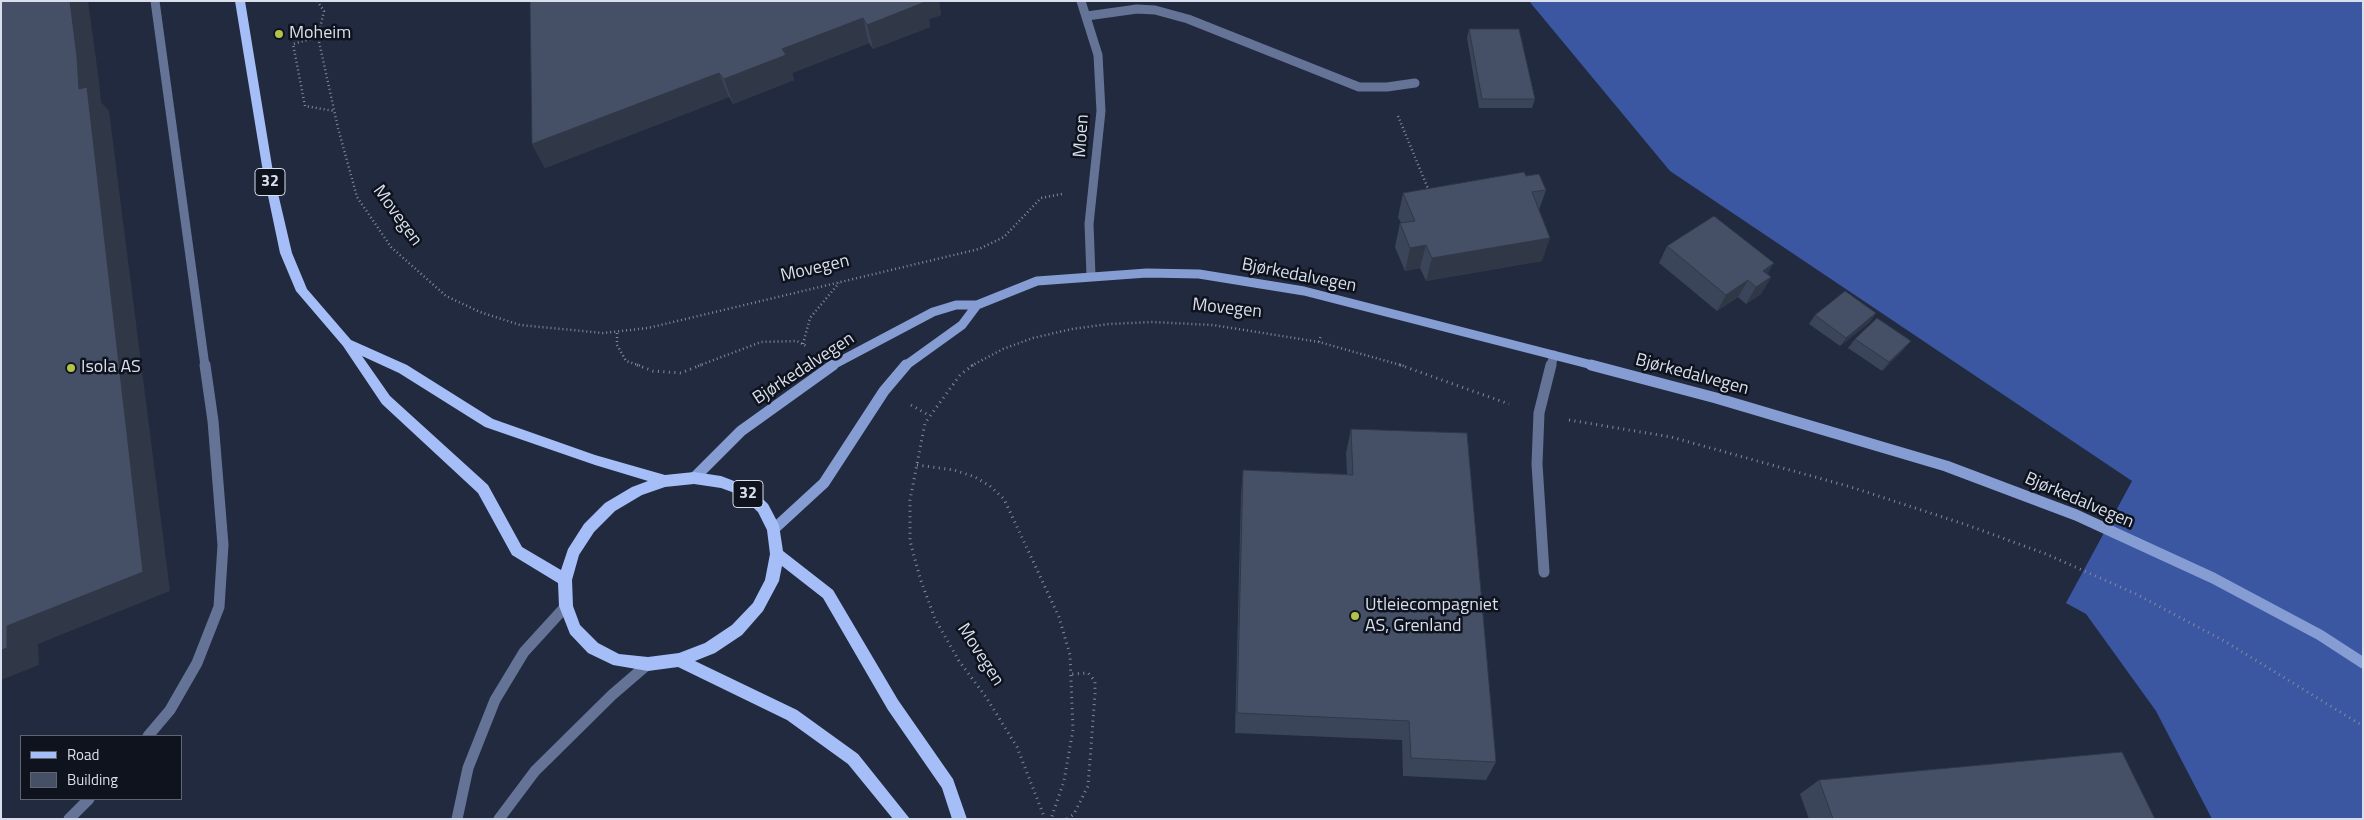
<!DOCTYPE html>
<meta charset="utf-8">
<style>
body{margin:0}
#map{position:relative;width:2364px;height:820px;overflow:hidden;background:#212a3f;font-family:"Titillium Web",sans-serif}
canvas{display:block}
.frame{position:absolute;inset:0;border:2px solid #d9dfed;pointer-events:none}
.legend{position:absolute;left:20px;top:735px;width:162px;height:65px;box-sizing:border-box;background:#0f131d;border:1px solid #606570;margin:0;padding:6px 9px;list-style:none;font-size:15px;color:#d9dfed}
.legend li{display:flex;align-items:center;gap:10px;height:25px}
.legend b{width:25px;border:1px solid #606570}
</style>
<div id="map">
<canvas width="2364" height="820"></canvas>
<div class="frame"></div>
<ul class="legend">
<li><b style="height:6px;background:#a5bef7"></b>Road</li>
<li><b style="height:14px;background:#455067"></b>Building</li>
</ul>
</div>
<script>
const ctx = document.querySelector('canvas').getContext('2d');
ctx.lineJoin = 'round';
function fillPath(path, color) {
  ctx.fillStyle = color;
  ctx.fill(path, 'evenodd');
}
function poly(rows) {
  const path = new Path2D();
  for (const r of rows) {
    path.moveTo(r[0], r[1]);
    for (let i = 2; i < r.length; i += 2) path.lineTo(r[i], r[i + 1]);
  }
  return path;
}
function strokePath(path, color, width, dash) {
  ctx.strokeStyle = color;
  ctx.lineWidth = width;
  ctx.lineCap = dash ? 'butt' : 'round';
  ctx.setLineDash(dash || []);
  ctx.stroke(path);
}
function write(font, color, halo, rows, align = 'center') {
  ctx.font = font + ' "Titillium Web",sans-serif';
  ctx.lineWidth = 5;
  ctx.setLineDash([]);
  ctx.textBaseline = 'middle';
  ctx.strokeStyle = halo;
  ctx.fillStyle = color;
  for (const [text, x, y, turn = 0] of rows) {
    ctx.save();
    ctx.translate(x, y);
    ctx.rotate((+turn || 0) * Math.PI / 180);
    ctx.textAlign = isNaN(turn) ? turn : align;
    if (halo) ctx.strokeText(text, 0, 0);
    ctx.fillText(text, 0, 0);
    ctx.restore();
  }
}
const forest = poly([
 [1529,1,2363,1,2363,819,2212,819,2156,711,2086,614,2066,603,2132,481,1670,171]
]);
const pathFar1 = poly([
 [317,1,324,11,318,37,338,128,357,197,391,247,446,296,480,312,520,325,603,333,648,328,979,249,1004,237,1041,198,1062,194],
 [318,37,293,44,305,106,334,111],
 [1398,116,1429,191],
 [617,333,617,345,626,361,641,366],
 [1319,342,1321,335],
 [803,344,810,318,839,283],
 [698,366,761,342,797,341,806,346],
 [971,366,1003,349,1033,338,1072,329,1109,324,1152,322,1213,325,1319,342,1404,366]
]);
const path = poly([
 [637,365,653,371,681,373,701,365],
 [973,365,960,375,925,423,910,500,910,541,920,578,935,619,959,661,986,697,1017,747,1045,819],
 [1400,365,1509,404],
 [911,405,930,416],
 [1569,420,1671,437,1851,487,1967,525,2046,554,2136,594,2226,642,2363,726],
 [917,465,954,470,975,477,990,486,1004,499,1059,617,1070,655,1073,730,1064,781,1051,819],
 [1067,819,1074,814,1088,786,1095,694,1095,681,1088,673,1072,674]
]);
const serviceFar1 = poly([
 [155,1,205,366],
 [1087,16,1137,9,1155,10,1188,19,1359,87,1387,87,1415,83],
 [1551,366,1554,355]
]);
const service = poly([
 [1544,572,1537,464,1539,413,1551,365],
 [148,736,170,710,197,663,219,607,223,545,213,421,205,365],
 [69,819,89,799]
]);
const minorFar1 = poly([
 [1081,1,1098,55,1101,111,1089,224,1091,276]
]);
const minor = poly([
 [457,819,468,768,495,700,524,652,566,606],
 [499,819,535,771,612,695,648,664]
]);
const secondaryFar1 = poly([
 [831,366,933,312,956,305,977,305,1037,281,1147,273,1199,274,1304,291,1596,366],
 [905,366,962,325,977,305]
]);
const secondary = poly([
 [1591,365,1716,398,1946,466,2076,515,2213,578,2320,635,2363,663],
 [694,478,741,431,833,365],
 [774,529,824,483,884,391,906,365]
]);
const primary = poly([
 [235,1,245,1,273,172,292,253,307,289,351,340,407,365,493,419,595,455,665,475,694,472,721,476,750,487,768,504,779,525,783,551,833,590,898,700,953,779,967,819,952,819,942,788,888,710,823,598,782,566,779,581,763,611,742,635,715,653,695,661,797,710,858,754,910,819,893,819,848,764,787,720,678,667,648,671,613,665,588,653,570,634,559,606,558,583,512,555,478,493,382,404,343,346,296,291,280,253,263,172,235,1],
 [362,356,399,373,485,427,595,465,648,481,632,487,605,503,584,524,568,549,561,570,522,547,488,485,390,396,362,356],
 [694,484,721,488,740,495,758,512,767,530,770,554,765,580,753,603,732,625,705,643,679,653,648,657,619,654,598,643,580,625,573,606,572,580,579,555,594,532,615,511,642,495,665,487,694,484]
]);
const wall = poly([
 [530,1,939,1,941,15,929,19,930,27,873,49,869,43,792,73,794,80,733,104,729,97,545,168,532,144],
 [1469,29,1535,99,1532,108,1479,108,1467,38],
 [1526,176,1546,190,1539,210,1542,261,1426,281,1420,268,1405,271,1395,247,1400,223,1401,223,1398,217,1403,193],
 [1667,246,1768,274,1771,277,1761,294,1746,304,1738,297,1717,311,1659,263],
 [1876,313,1870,322,1840,346,1809,324,1815,315],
 [1855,339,1904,349,1882,371,1848,348],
 [1351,429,1496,762,1486,780,1403,776,1402,740,1235,733,1241,494,1243,470,1347,474,1346,453],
 [1819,780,2155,819,1809,819,1800,794]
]);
const shadedWall = poly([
 [70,1,88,1,99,81,101,102,109,111,170,591,38,644,39,665,1,680,1,650,79,89],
 [921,1,939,1,941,15,929,19,930,27,873,49,867,25],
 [863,18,869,43,792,73,794,80,733,104,724,79,782,49],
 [719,73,729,97,545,168,532,144],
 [1550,238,1542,261,1426,281,1432,258],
 [1426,245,1420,268,1405,271,1410,248],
 [1774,263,1764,280,1763,271],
 [1771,277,1761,294,1746,304,1756,287],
 [1748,280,1738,297,1717,311,1726,295],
 [1876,313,1870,322,1840,346,1846,338],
 [1911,341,1904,349,1882,371,1889,362]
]);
const building = poly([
 [1,1,70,1,77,57,79,89,87,87,143,572,7,626,7,648,1,650,1,1],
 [530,1,925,1,925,2,867,25,863,18,782,49,786,55,724,79,719,73,532,144,530,1],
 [1469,29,1519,29,1535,99,1482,99,1469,29],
 [1524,172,1526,176,1539,174,1546,190,1532,192,1550,238,1432,258,1426,245,1410,248,1400,223,1415,221,1403,193,1524,172],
 [1714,216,1774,263,1763,271,1771,277,1756,287,1748,280,1726,295,1667,246,1714,216],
 [1845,291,1876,313,1846,338,1815,315,1845,291],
 [1877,318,1911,341,1889,362,1855,339,1877,318],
 [1351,429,1467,433,1496,762,1411,758,1409,721,1237,713,1243,470,1353,475,1351,429],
 [2122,752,2155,819,1833,819,1819,780,2122,752]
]);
const markers = [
 [279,34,5,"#b3c24b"],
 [71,368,5,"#b3c24b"],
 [1355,616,5,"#b3c24b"]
];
const shields = [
 [270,182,30],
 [748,494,30]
];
const shieldNames = [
 ["32",270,182],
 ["32",748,494]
];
const poiNames = [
 ["Moheim",289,34],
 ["Isola AS",81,368],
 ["Utleiecompagniet",1365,606],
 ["AS, Grenland",1365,627]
];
const streetNames = [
 ["Moen",1082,136,-86],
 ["Movegen",397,216,54],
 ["Movegen",815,269,-13],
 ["Bjørkedalvegen",1299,276,11],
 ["Movegen",1227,309,6],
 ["Bjørkedalvegen",804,369,-33],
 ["Bjørkedalvegen",1692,375,15],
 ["Bjørkedalvegen",2079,501,23],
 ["Movegen",980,655,57]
];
fillPath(forest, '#3b57a2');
strokePath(pathFar1, '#838b9c', 2.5, [1, 3]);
strokePath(path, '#838b9c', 3, [1, 4.5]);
strokePath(serviceFar1, '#657496', 9);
strokePath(service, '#657496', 11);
strokePath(minorFar1, '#657496', 9);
strokePath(minor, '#657496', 11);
strokePath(secondaryFar1, '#869dd4', 9);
strokePath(secondary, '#869dd4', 11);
fillPath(primary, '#a5bef7');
fillPath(wall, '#3b4559');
fillPath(shadedWall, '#303848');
fillPath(building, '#455067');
strokePath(building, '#303848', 1);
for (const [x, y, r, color] of markers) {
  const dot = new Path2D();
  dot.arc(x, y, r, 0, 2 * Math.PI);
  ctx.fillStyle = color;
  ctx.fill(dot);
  strokePath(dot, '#0f131d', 2);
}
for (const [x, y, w] of shields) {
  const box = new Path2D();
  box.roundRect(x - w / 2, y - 13.5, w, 27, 4);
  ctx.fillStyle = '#0f131d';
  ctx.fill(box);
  strokePath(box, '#d9dfed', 1);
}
write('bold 16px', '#d9dfed', null, shieldNames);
write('18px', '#d9dfed', '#0f131d', poiNames, 'left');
write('18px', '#d9dfed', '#0f131d', streetNames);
</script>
